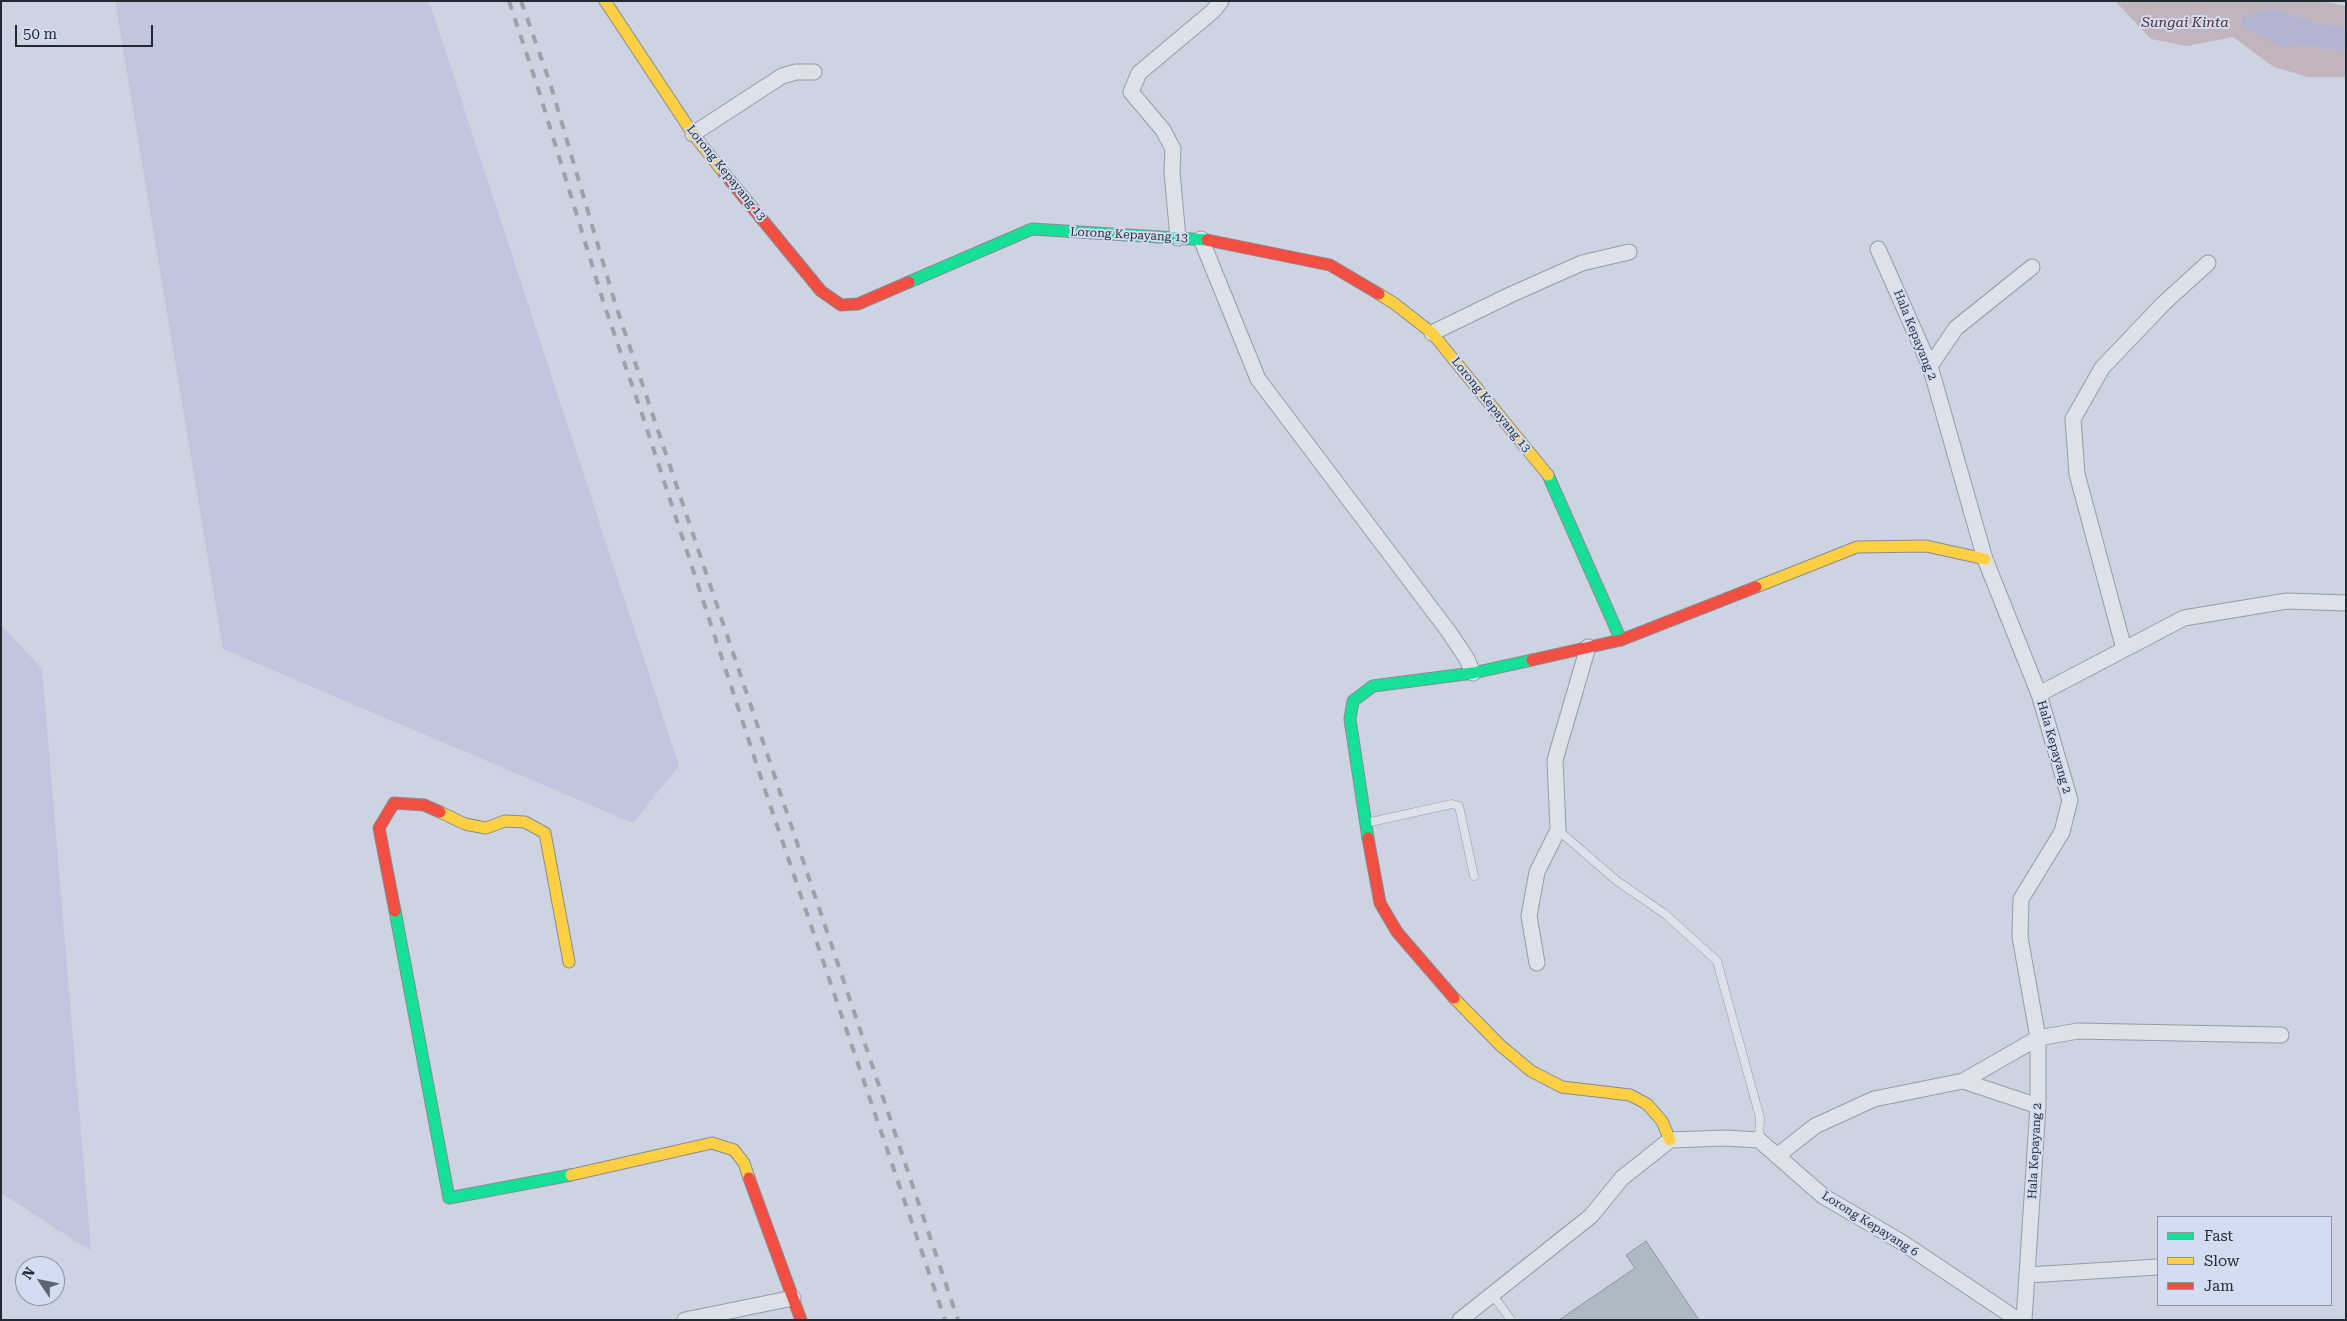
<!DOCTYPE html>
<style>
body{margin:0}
#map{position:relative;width:2347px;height:1321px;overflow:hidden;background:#cdd3e0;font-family:"Roboto Serif",serif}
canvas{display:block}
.frame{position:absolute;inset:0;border:2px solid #1f2a33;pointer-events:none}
.legend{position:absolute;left:2157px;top:1216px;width:175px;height:90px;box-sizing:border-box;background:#d3dcf1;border:1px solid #8b95a5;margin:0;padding:6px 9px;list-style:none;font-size:15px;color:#1f2a33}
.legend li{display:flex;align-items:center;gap:10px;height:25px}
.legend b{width:25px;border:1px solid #8b95a5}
.north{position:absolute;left:15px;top:1256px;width:50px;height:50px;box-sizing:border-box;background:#d3dcf1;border:1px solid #8b95a5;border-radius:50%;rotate:304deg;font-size:14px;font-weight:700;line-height:20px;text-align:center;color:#1f2a33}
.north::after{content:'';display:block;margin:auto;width:18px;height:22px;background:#5c6570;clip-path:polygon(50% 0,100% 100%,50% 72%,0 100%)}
.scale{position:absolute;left:15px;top:25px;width:138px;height:22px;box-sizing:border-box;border:2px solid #1f2a33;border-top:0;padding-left:6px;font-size:15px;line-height:18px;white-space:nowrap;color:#1f2a33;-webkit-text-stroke:4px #d3dcf1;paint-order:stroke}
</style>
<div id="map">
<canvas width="2347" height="1321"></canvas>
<div class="frame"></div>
<ul class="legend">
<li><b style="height:6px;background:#16e098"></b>Fast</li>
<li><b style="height:6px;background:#ffcf43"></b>Slow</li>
<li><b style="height:6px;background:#f24e42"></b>Jam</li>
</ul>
<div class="north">N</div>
<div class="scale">50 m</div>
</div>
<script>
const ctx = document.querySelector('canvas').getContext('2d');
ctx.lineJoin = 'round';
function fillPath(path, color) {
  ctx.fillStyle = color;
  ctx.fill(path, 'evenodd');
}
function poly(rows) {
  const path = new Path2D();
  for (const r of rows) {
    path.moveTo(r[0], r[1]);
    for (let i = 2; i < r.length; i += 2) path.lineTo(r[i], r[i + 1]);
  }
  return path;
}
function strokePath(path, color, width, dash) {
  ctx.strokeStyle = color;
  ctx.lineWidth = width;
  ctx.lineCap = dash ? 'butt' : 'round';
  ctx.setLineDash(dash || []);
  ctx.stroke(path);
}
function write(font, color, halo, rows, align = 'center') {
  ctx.font = font + ' "Roboto Serif",serif';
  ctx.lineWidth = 4;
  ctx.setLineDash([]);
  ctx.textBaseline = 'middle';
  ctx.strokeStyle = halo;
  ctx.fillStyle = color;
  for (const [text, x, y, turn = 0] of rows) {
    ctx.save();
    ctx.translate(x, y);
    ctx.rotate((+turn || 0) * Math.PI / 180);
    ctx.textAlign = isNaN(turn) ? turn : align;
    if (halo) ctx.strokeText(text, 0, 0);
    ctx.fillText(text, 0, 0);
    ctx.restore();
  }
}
const farmland = poly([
 [115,1,429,1,679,766,633,823,223,649],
 [1,625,42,669,91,1251,1,1193]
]);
const green = poly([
 [2274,8,2319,23,2346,27,2346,52,2300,45,2283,48,2240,25,2242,16]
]);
const water = poly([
 [2115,1,2320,1,2346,6,2346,27,2319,23,2274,8,2242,16,2240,25,2283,47,2300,45,2346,52,2346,77,2308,77,2274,67,2233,37,2187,46,2151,39]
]);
const building = poly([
 [1646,1241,1699,1320,1559,1320,1635,1268,1626,1255,1646,1241]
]);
const lane = poly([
 [1366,823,1452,804,1459,806,1474,876],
 [1558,830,1617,881,1665,914,1717,961,1760,1118,1759,1140],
 [1492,1294,1511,1320]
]);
const street = poly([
 [693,134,782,76,796,72,814,72],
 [1178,238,1172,172,1173,149,1163,130,1131,92,1139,73,1213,11,1221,1],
 [1201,239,1258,379,1449,632,1467,659,1473,673],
 [1878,249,1930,366,1985,559,2039,694,2070,800,2062,832,2021,899,2020,937,2038,1038,2038,1106,2024,1320],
 [1432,333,1510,295,1582,263,1629,252],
 [1930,366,1956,328,2032,267],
 [2124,649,2077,474,2073,419,2102,368,2164,303,2208,263],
 [2039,694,2184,618,2287,601,2346,603],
 [1537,963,1529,916,1537,872,1558,830,1555,760,1588,647],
 [1963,1081,2038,1038,2078,1031,2281,1035],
 [1777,1156,1815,1126,1874,1099,1963,1081,2038,1106],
 [2028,1275,2158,1267],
 [685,1320,793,1298],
 [1460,1320,1591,1216,1622,1178,1670,1140,1725,1138,1759,1140,1823,1196,1903,1243,2018,1320]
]);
const fast = poly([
 [909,282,1032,229,1207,240],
 [1548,475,1621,640],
 [1368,838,1350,719,1353,701,1373,686,1473,673,1532,660],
 [395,911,449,1198,571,1175]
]);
const slow = poly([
 [605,1,693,134,724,173],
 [1379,294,1395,304,1432,333,1548,475],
 [1756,587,1857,547,1926,546,1985,559],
 [440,812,465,824,486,828,505,821,525,822,545,833,569,962],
 [1454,998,1500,1045,1531,1071,1562,1087,1630,1095,1647,1104,1662,1121,1670,1140],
 [571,1175,712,1143,734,1150,744,1163,749,1178]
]);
const jam = poly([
 [724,173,821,291,841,305,858,304,909,282],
 [1207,240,1330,265,1379,294],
 [1532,660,1621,640,1756,587],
 [1368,838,1380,903,1397,932,1454,998],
 [395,911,379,828,394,803,424,805,440,812],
 [749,1178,801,1320]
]);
const rail = poly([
 [509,1,537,85,604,304,643,417,765,790,945,1320],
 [521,1,550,83,615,303,958,1320]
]);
const streetNames = [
 ["Lorong Kepayang 13",726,173,51],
 ["Lorong Kepayang 13",1129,235,3],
 ["Hala Kepayang 2",1915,335,68],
 ["Lorong Kepayang 13",1491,405,51],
 ["Hala Kepayang 2",2054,747,74],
 ["Hala Kepayang 2",2035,1151,-87],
 ["Lorong Kepayang 6",1870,1224,32]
];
const waterNames = [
 ["Sungai Kinta",2185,23]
];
fillPath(farmland, '#bfc6de');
fillPath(green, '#b3b4d1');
fillPath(water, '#c1b4bc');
fillPath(building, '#aeb9c3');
strokePath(building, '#8d96a0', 1);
strokePath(lane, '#969ca5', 9);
strokePath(street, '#969ca5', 17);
strokePath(fast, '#868c95', 13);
strokePath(slow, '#868c95', 13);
strokePath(jam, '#868c95', 13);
strokePath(lane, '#dde1e9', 8);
strokePath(street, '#dde1e9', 15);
strokePath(fast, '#16e098', 11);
strokePath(slow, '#ffcf43', 11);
strokePath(jam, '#f24e42', 11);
strokePath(rail, '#9da2a9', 4, [9, 9]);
write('12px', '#1f2a33', '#d3dcf1', streetNames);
write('italic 14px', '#513033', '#d3dcf1', waterNames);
</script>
